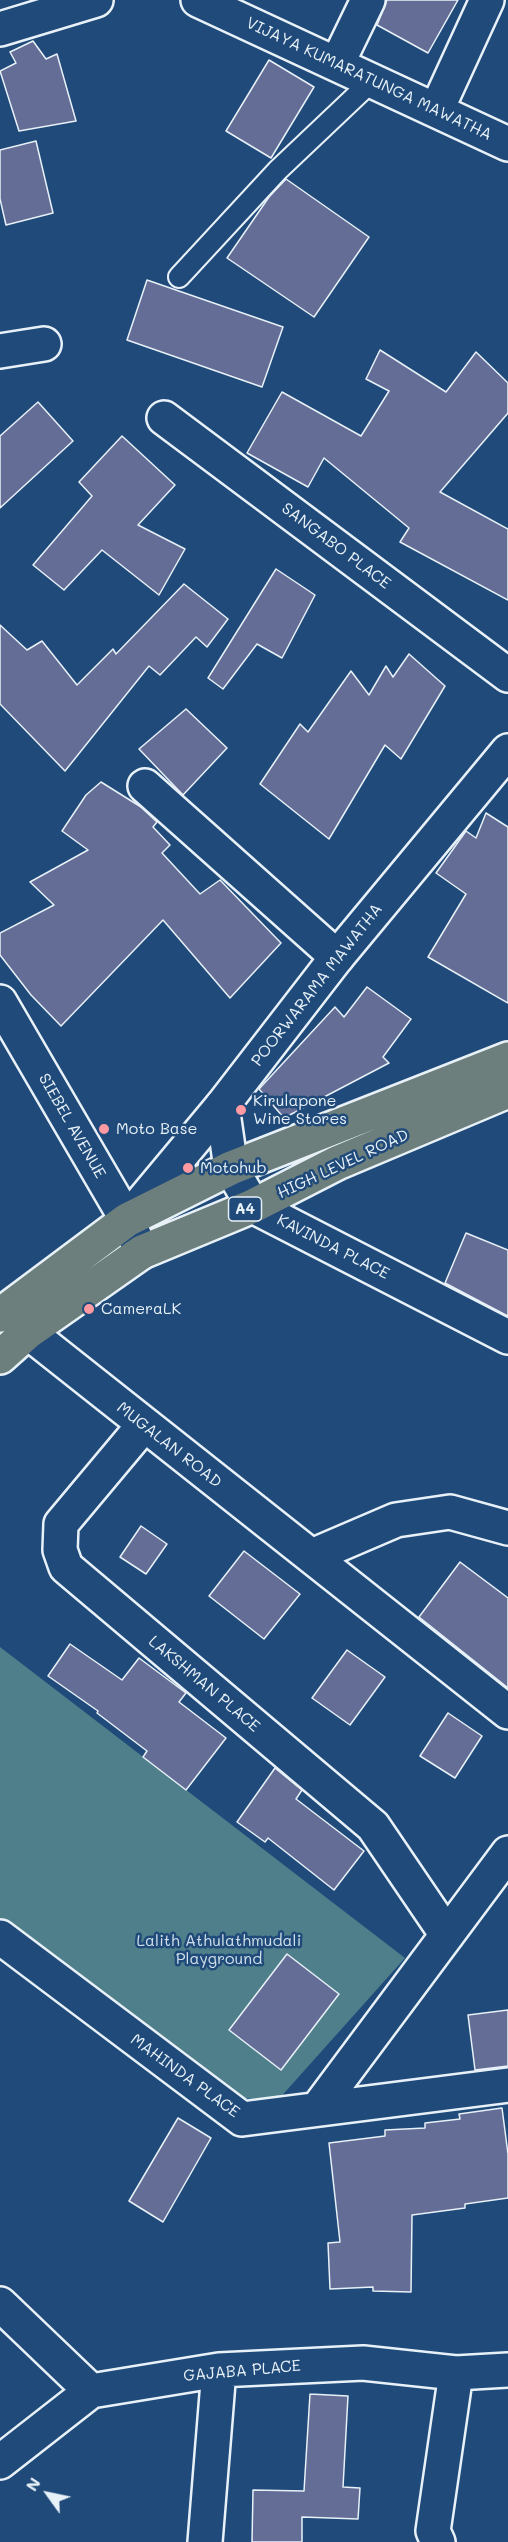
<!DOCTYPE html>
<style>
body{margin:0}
#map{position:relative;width:508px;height:2542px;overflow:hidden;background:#1f4a7a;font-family:Mali,sans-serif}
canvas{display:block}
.north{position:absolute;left:18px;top:2464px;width:60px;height:60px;-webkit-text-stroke:4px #1f4a7a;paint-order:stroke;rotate:303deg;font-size:16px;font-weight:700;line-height:24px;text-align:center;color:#e8f1f8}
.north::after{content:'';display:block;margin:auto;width:21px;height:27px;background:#e8f1f8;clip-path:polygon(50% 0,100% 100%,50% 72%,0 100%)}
</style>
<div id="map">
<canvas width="508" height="2542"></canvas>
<div class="north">N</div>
</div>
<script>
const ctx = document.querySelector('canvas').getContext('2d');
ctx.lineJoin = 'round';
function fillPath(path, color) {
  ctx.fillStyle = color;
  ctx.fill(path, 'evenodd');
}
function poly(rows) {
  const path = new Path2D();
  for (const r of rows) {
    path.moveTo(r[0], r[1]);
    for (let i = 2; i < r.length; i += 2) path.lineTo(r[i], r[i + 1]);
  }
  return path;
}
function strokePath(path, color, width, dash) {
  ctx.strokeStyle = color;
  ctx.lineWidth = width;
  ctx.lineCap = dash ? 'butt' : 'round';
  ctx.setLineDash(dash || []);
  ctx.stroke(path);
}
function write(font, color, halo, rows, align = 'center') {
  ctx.font = font + ' Mali,sans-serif';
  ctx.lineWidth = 5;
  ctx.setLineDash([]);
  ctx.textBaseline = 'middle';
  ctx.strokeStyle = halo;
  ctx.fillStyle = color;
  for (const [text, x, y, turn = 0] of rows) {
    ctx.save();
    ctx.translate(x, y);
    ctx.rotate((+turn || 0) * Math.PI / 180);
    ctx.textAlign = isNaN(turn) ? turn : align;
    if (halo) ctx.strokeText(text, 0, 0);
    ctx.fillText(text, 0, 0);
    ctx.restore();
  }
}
const green = poly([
 [0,1647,405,1958,278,2100,236,2098,0,1918]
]);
const building = poly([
 [387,0,458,0,428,53,377,25,387,0],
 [33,41,46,59,57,54,76,121,19,131,0,71,16,63,10,52,33,41],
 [269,60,314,87,271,158,226,131,269,60],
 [36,141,53,213,6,225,0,199,0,150,36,141],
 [286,179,369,237,314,317,227,258,269,197,286,179],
 [147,280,283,327,262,387,127,340,147,280],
 [380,350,446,392,476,352,508,383,508,413,440,492,508,529,508,600,400,542,409,528,324,458,308,487,247,453,282,392,361,436,389,391,366,379,380,350],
 [38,402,73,441,0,508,0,436,38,402],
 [122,436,175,485,138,525,185,549,159,595,102,550,64,590,33,565,92,496,79,482,122,436],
 [276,569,315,595,282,658,257,644,223,689,208,678,276,569],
 [184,584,228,619,207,647,196,637,160,675,149,666,65,771,0,704,0,625,27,650,42,641,77,685,113,649,116,654,184,584],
 [409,654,445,686,401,759,385,745,329,839,260,784,300,724,308,732,351,671,369,695,386,666,393,677,409,654],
 [186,709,227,748,183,795,139,749,186,709],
 [101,782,141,807,157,822,153,827,170,845,162,853,200,894,220,880,281,943,230,998,163,920,61,1026,31,995,0,955,0,933,54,905,30,882,88,850,62,831,86,795,101,782],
 [486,813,508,827,508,1003,428,957,466,894,436,873,466,831,476,838,486,813],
 [367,987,411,1019,383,1057,389,1063,284,1118,259,1089,335,1007,344,1017,367,987],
 [466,1233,508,1250,508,1316,445,1283,466,1233],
 [141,1526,167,1544,146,1574,120,1557,141,1526],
 [244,1551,300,1594,264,1639,209,1596,244,1551],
 [460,1562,508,1598,508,1688,419,1617,460,1562],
 [70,1644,122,1680,139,1658,186,1693,179,1702,226,1738,186,1790,143,1757,147,1751,97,1713,98,1711,48,1676,70,1644],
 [347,1650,385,1677,350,1725,312,1698,347,1650],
 [448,1713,482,1736,455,1778,420,1756,448,1713],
 [275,1768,302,1790,296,1799,364,1851,334,1890,268,1838,265,1842,237,1822,275,1768],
 [287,1954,339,1994,281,2070,229,2030,287,1954],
 [508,2010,508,2066,475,2070,468,2015,508,2010],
 [502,2108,508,2154,508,2198,465,2204,465,2208,412,2215,411,2292,373,2291,373,2287,330,2289,328,2243,340,2242,329,2143,385,2136,385,2130,425,2128,425,2123,460,2119,459,2114,502,2108],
 [178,2118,211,2138,163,2222,129,2201,178,2118],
 [310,2394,348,2396,343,2487,360,2488,358,2519,302,2517,302,2542,252,2542,253,2490,304,2491,310,2394]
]);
const lane = poly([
 [179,277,278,170,373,80]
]);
const street = poly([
 [337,64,368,0],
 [437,109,487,0],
 [0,351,44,344],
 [164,418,508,675],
 [145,786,337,957],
 [0,1002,127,1220,142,1252],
 [222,1106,231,1168,253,1206,508,1337],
 [28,1332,508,1712],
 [143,1426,61,1524,60,1550,66,1567,373,1826,447,1935],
 [312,1556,396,1520,450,1512,508,1528],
 [0,1937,242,2119,508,2085],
 [318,2108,508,1853],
 [0,2304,91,2391],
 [0,2462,91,2391,219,2370,363,2363,456,2373,508,2370],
 [205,2542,219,2370],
 [438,2542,433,2531,456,2373]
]);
const secondary = poly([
 [198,0,508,144],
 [0,29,96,0],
 [127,1220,222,1106,337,957,508,751]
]);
const highway = poly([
 [0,1315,127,1220,231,1168,508,1059],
 [0,1357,28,1332,142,1252,253,1206,337,1163,508,1091]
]);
const markers = [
 [241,1110,6,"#ff9aa2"],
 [104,1129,6,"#ff9aa2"],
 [188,1168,6,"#ff9aa2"],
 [89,1309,6,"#ff9aa2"]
];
const shields = [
 [245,1209,33]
];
const shieldNames = [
 ["A4",245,1209]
];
const streetNames = [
 ["VIJAYA KUMARATUNGA MAWATHA",369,79,25],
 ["SANGABO PLACE",336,546,37],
 ["POORWARAMA MAWATHA",317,985,-52],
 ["SIEBEL AVENUE",72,1126,60],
 ["HIGH LEVEL ROAD",343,1164,-25],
 ["KAVINDA PLACE",333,1247,27],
 ["MUGALAN ROAD",169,1445,38],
 ["LAKSHMAN PLACE",204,1684,40],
 ["MAHINDA PLACE",185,2076,36],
 ["GAJABA PLACE",242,2371,-5]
];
const poiNames = [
 ["Kirulapone",253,1101],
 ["Wine Stores",253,1119],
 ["Moto Base",116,1129],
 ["Motohub",200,1168],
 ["CameraLK",101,1309]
];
const parkNames = [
 ["Lalith Athulathmudali",219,1941],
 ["Playground",219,1959]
];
fillPath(green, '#4e7f8a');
fillPath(building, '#636d96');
strokePath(building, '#e8f1f8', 1.5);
strokePath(lane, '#e8f1f8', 24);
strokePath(street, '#e8f1f8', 38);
strokePath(secondary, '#e8f1f8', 38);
strokePath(highway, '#e8f1f8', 38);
strokePath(lane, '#1f4a7a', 20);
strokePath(street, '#1f4a7a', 33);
strokePath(secondary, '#1f4a7a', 33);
strokePath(highway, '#6c7f7c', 33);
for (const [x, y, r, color] of markers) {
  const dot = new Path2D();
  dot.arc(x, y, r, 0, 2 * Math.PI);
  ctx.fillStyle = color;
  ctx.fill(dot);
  strokePath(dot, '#1f4a7a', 2);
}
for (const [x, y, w] of shields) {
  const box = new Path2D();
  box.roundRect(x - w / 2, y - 12, w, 24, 4.5);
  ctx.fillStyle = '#1f4a7a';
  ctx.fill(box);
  strokePath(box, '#e8f1f8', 1.5);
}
write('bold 15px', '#e8f1f8', null, shieldNames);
write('16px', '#e8f1f8', '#1f4a7a', streetNames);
write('16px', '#e8f1f8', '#1f4a7a', poiNames, 'left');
write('16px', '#d1e0e8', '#1f4a7a', parkNames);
</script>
